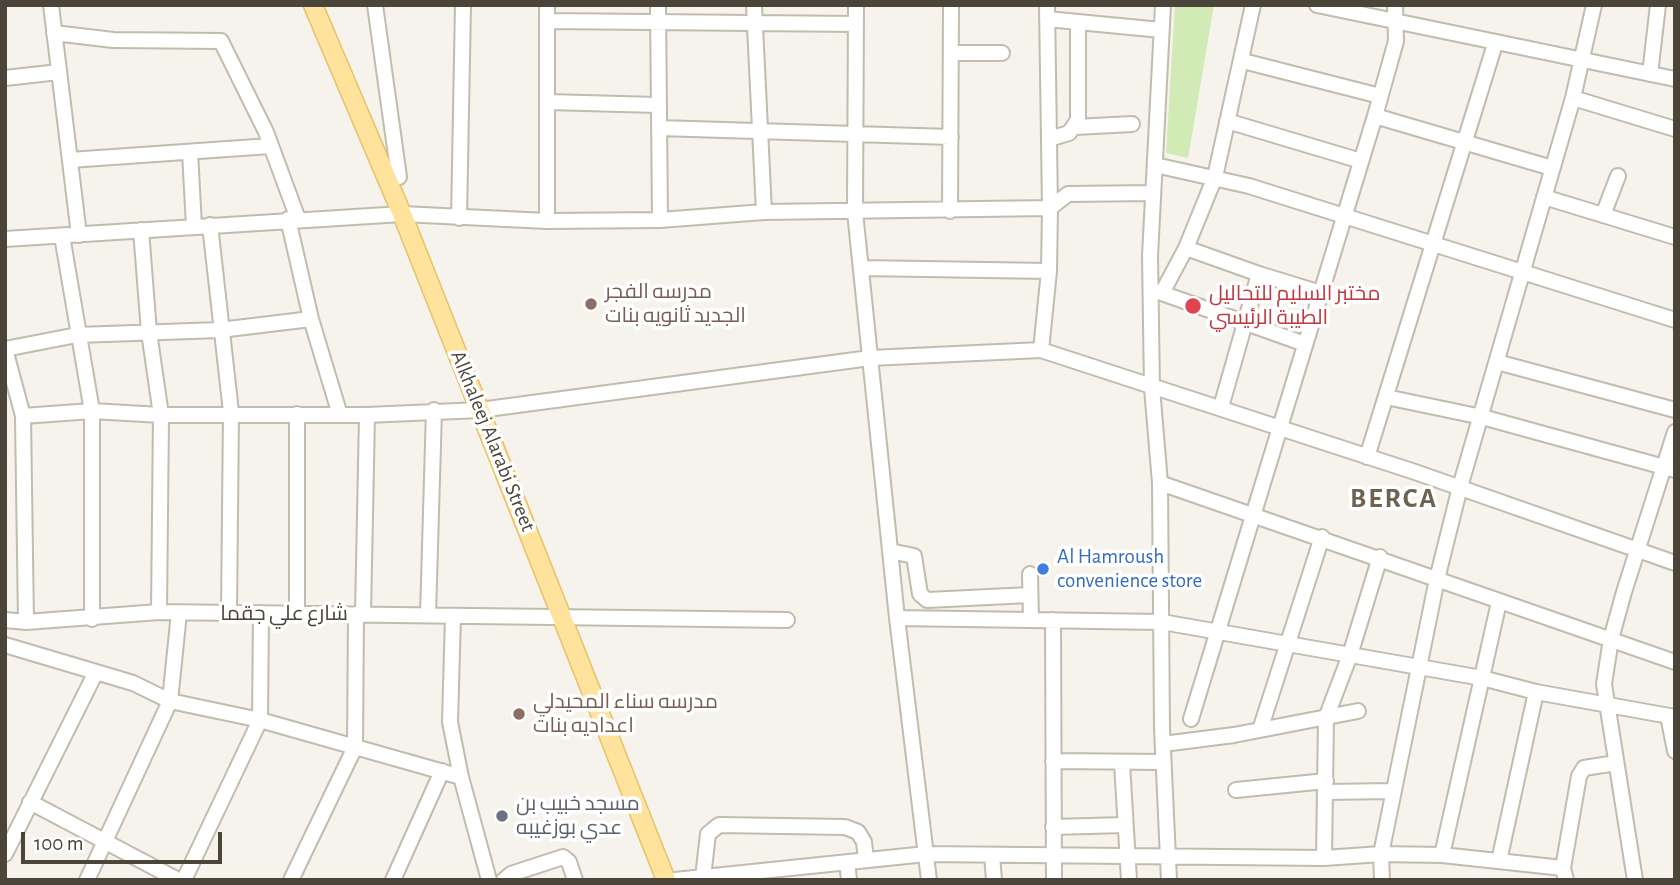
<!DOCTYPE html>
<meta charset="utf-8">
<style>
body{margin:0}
#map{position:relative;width:1680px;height:885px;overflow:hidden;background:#f6f3ec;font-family:"Alegreya Sans",sans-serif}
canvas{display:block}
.frame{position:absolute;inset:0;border:7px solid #4b4439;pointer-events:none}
.scale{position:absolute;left:21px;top:832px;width:201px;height:32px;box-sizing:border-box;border:4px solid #4b4439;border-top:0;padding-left:9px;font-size:21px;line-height:24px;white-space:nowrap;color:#4b4439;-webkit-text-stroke:5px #fff;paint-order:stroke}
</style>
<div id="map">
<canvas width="1680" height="885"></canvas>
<div class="frame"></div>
<div class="scale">100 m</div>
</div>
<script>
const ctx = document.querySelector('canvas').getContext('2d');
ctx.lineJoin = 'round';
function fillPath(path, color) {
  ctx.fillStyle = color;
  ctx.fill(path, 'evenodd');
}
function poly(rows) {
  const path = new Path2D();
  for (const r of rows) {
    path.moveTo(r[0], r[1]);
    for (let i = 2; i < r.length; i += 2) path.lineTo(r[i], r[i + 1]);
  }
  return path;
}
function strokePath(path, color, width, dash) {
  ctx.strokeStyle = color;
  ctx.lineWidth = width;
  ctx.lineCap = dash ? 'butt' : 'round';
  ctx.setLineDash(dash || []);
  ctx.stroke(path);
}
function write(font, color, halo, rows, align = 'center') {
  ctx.font = font + ' "Alegreya Sans",Cairo,sans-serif';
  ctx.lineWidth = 7;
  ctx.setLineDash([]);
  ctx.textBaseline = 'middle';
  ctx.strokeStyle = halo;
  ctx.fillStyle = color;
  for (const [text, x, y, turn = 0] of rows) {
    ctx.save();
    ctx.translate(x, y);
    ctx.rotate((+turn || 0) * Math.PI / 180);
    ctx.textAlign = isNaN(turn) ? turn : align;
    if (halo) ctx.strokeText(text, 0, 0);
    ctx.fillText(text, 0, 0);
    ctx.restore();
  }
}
const green = poly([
 [1175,5,1214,5,1188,158,1166,153]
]);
const minor = poly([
 [51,5,79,235],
 [375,5,399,177],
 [658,5,660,220],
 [754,5,764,212],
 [856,5,855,212,897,618,929,880],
 [1163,5,1150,256,1152,388,1160,483,1162,728,1169,880],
 [1317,5,1675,79],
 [1047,19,1161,30],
 [548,21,856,24],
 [54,33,113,40,221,41,266,132,298,219],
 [951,53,1002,53],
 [1243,61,1380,96],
 [1650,74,1658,5],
 [5,78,59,72],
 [1573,98,1675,129],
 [548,102,657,105],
 [1375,116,1552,168],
 [1227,121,1361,161],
 [1075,127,1132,124],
 [659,128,951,137],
 [1049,139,1069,133,1078,120,1078,22],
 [190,152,194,226],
 [70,160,270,146],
 [1155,165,1249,186,1675,320],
 [1544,197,1675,237],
 [950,211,951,5],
 [1603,215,1618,176],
 [459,218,463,5],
 [288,219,311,319,340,415],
 [547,221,547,5],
 [210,225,231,412,229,613],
 [141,230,149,332,161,415,159,612],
 [62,236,92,411,92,619],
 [5,239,402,214,547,221,660,220,764,212,1050,208,1068,194,1153,193],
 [1186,248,1259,274,1221,407],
 [861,268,1049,271],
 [1259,274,1321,293],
 [1153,290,1305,344],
 [1162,293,1186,248,1215,177,1253,5],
 [5,349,77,335,220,330,311,319],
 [5,349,23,416,26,622],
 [1041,350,1049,271,1050,208,1047,5],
 [1497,362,1675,410],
 [1386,397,1482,417,1675,470],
 [23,416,92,411,161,415,367,415,480,410,870,358,1041,350,1415,472,1675,563],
 [1367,457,1495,44],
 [1160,483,1675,662],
 [890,551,914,556,920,594,927,600,1030,595],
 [1030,574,1031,620],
 [297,612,297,414],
 [363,614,367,415],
 [428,615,434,410],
 [453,616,450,722,461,777,489,880],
 [897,618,1162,622,1482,678,1536,692,1675,717],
 [5,620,26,622,159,612,787,620],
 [1053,620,1054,880],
 [5,645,133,683,170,701,260,720,461,777],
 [1668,716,1675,751],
 [1191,719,1375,116,1396,41,1395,5],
 [1260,730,1322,537],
 [1163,744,1234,735,1358,711],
 [1053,761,1163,762],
 [1122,763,1129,880],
 [1236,790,1326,781],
 [1326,792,1393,791],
 [30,802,178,880],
 [1053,827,1125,825],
 [5,854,96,672],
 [992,855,994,880],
 [1442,855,1499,602],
 [1324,858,1326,718,1350,655,1380,557],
 [1499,861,1536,692],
 [847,862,849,880],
 [703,877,708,834,719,825,845,827,858,832,864,842,866,860],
 [87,880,170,701,179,613],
 [184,880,260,720,261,613],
 [291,880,355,747,356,614],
 [393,880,442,771],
 [504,880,511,874,563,857,569,862,575,880],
 [675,880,926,854,1324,858,1381,854,1442,855,1563,868],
 [1382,880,1381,854,1437,579,1460,487,1573,98,1594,5],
 [1566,880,1563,868,1579,776,1584,768,1616,763],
 [1635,880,1604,684,1611,639,1624,592,1675,432]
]);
const major = poly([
 [313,5,402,214,666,880]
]);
const markers = [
 [591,304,7,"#8d6e63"],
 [1193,306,9,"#e0444e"],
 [1043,569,7,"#3f7fe0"],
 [519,714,7,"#8d6e63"],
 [502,816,7,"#6b7280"]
];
const educationNames = [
 ["مدرسه الفجر",605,292],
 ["الجديد ثانويه بنات",605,316],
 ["مدرسه سناء المحيدلي",533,702],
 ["اعداديه بنات",533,726]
];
const healthNames = [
 ["مختبر السليم للتحاليل",1209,294],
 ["الطيبة الرئيسي",1209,318]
];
const streetNames = [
 ["Alkhaleej Alarabi Street",493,441,68],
 ["شارع علي جقما",284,614]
];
const shopNames = [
 ["Al Hamroush",1057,557],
 ["convenience store",1057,581]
];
const worshipNames = [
 ["مسجد خبيب بن",516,804],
 ["عدي بوزغيبه",516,828]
];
const districtNames = [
 ["BERCA",1394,499]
];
fillPath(green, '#d2eab5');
strokePath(minor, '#c2bbae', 18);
strokePath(major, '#e6c16a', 21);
strokePath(minor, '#fff', 14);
strokePath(major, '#ffe39c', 18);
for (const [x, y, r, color] of markers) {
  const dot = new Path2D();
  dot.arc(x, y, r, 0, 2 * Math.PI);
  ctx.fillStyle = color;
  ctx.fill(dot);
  strokePath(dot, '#fff', 2.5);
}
write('21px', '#785e54', '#fff', educationNames, 'left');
write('21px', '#be3a42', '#fff', healthNames, 'left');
write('21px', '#4b4439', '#fff', streetNames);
write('21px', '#366cbe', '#fff', shopNames, 'left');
write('21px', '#5b616d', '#fff', worshipNames, 'left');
ctx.letterSpacing = '2px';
write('bold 28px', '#6e6250', '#fff', districtNames);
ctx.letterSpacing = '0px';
</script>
